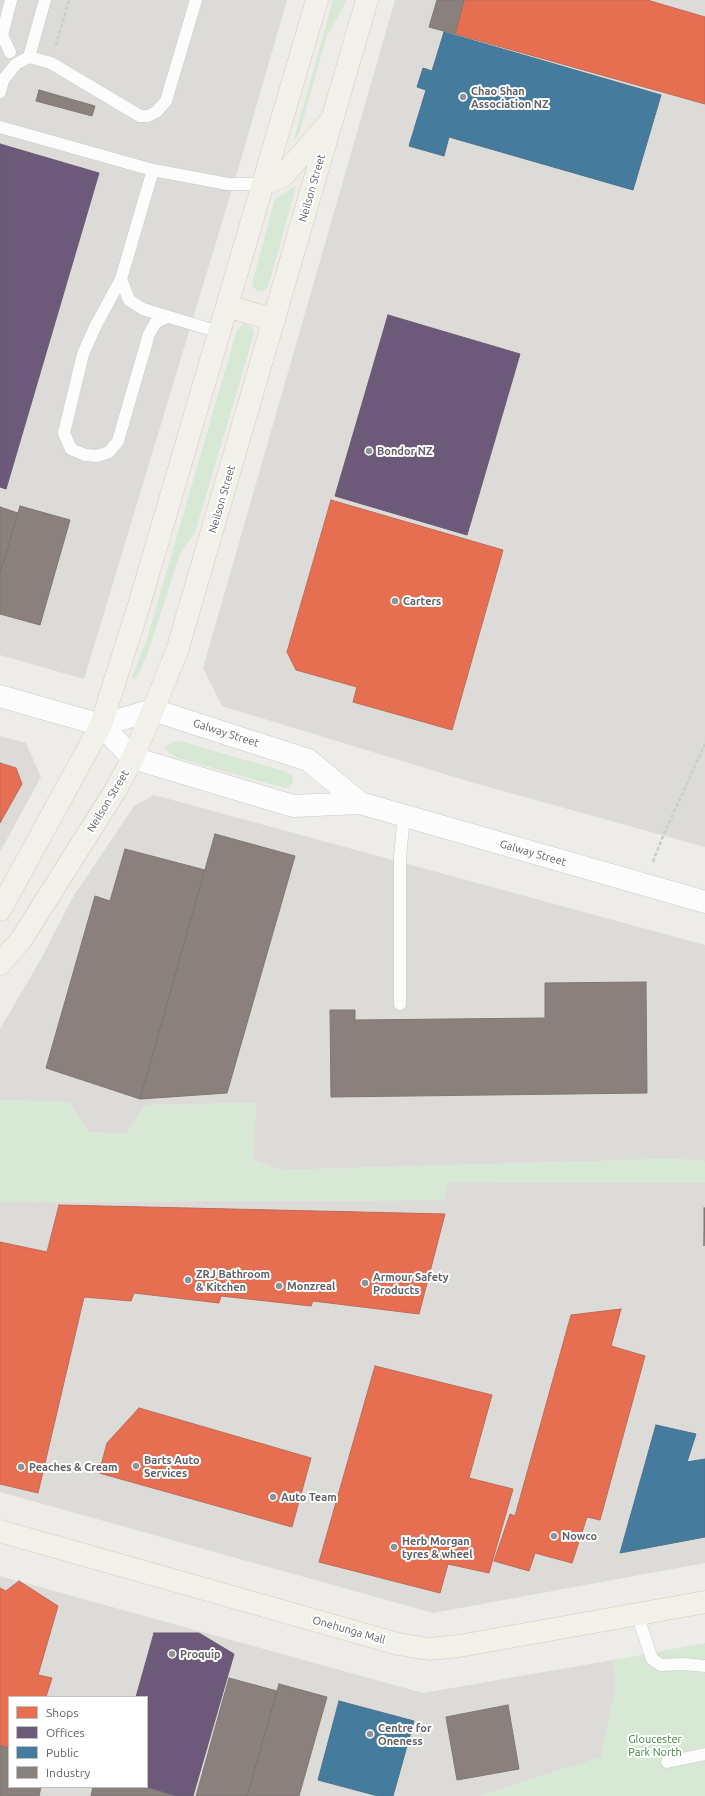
<!DOCTYPE html>
<style>
body{margin:0}
#map{position:relative;width:705px;height:1796px;overflow:hidden;background:#edece8;font-family:Ubuntu,sans-serif}
canvas{display:block}
.legend{position:absolute;left:8px;top:1696px;width:140px;height:92px;box-sizing:border-box;background:#fff;border:1px solid #bfc0c1;margin:0;padding:5px 7px;list-style:none;font-size:12px;color:#5e6165}
.legend li{display:flex;align-items:center;gap:8px;height:20px}
.legend b{width:20px;border:1px solid #bfc0c1}
</style>
<div id="map">
<canvas width="705" height="1796"></canvas>
<ul class="legend">
<li><b style="height:11px;background:#e76f51"></b>Shops</li>
<li><b style="height:11px;background:#6d597a"></b>Offices</li>
<li><b style="height:11px;background:#457b9d"></b>Public</li>
<li><b style="height:11px;background:#8a817c"></b>Industry</li>
</ul>
</div>
<script>
const ctx = document.querySelector('canvas').getContext('2d');
ctx.lineJoin = 'round';
function fillPath(path, color) {
  ctx.fillStyle = color;
  ctx.fill(path, 'evenodd');
}
function poly(rows) {
  const path = new Path2D();
  for (const r of rows) {
    path.moveTo(r[0], r[1]);
    for (let i = 2; i < r.length; i += 2) path.lineTo(r[i], r[i + 1]);
  }
  return path;
}
function strokePath(path, color, width, dash) {
  ctx.strokeStyle = color;
  ctx.lineWidth = width;
  ctx.lineCap = dash ? 'butt' : 'round';
  ctx.setLineDash(dash || []);
  ctx.stroke(path);
}
function write(font, color, halo, rows, align = 'center') {
  ctx.font = font + ' Ubuntu,sans-serif';
  ctx.lineWidth = 4;
  ctx.setLineDash([]);
  ctx.textBaseline = 'middle';
  ctx.strokeStyle = halo;
  ctx.fillStyle = color;
  for (const [text, x, y, turn = 0] of rows) {
    ctx.save();
    ctx.translate(x, y);
    ctx.rotate((+turn || 0) * Math.PI / 180);
    ctx.textAlign = isNaN(turn) ? turn : align;
    if (halo) ctx.strokeText(text, 0, 0);
    ctx.fillText(text, 0, 0);
    ctx.restore();
  }
}
const industrial = poly([
 [0,0,287,0,239,166,84,679,0,655],
 [395,0,705,0,705,847,474,783,222,706,203,668],
 [0,736,26,743,41,777,0,852],
 [154,795,705,945,705,1161,671,1159,280,1170,253,1160,256,1103,146,1105,127,1134,88,1132,70,1102,0,1100,0,1029,41,959,73,897,134,806],
 [449,1182,705,1183,705,1563,433,1613,0,1492,0,1202,443,1200],
 [0,1576,423,1693,613,1660,616,1687,601,1757,480,1796,0,1796],
 [9,1697,147,1697,147,1787,9,1787]
]);
const green = poly([
 [333,0,347,0,326,38,300,131,293,143],
 [296,186,268,287,262,292,256,290,252,284,275,199],
 [244,323,252,328,254,334,195,532,180,554,146,658,136,679,132,677,147,639,237,330],
 [180,741,287,772,292,775,293,782,290,787,284,788,178,758,168,752,164,748,172,742],
 [0,1100,70,1102,88,1132,127,1134,146,1105,256,1103,253,1160,280,1170,671,1159,705,1161,705,1183,449,1182,443,1200,0,1202],
 [705,1643,705,1796,480,1796,601,1757,616,1687,613,1660]
]);
const shops = poly([
 [464,0,647,0,705,17,705,104,455,34,464,0],
 [331,500,503,550,452,730,353,702,357,687,296,670,287,652,331,500],
 [0,763,16,768,22,784,0,823,0,763],
 [59,1205,445,1214,419,1314,313,1301,311,1306,221,1296,219,1303,134,1293,131,1301,84,1297,38,1493,0,1484,0,1242,47,1252,59,1205],
 [621,1309,611,1346,645,1356,600,1520,587,1517,572,1563,535,1553,529,1571,494,1561,510,1514,515,1516,571,1315,621,1309],
 [375,1366,492,1395,469,1478,513,1489,489,1573,448,1564,440,1593,319,1562,375,1366],
 [139,1408,311,1458,292,1527,99,1473,107,1443,139,1408],
 [19,1581,58,1606,38,1675,52,1678,46,1697,9,1697,9,1748,0,1746,0,1588,6,1591,19,1581]
]);
const offices = poly([
 [0,144,99,173,6,489,0,487,0,144],
 [388,315,520,354,467,535,335,496,388,315],
 [154,1633,199,1633,234,1654,193,1796,175,1796,145,1787,147,1787,147,1697,136,1697,154,1633]
]);
const public = poly([
 [444,32,661,95,633,190,449,137,444,156,409,146,426,90,417,87,423,68,432,71,444,32],
 [656,1425,696,1434,687,1462,705,1459,705,1537,620,1553,656,1425],
 [339,1701,414,1721,393,1796,378,1796,318,1780,339,1701]
]);
const industry = poly([
 [437,0,464,0,455,34,429,27,437,0],
 [39,90,95,106,92,116,36,101,39,90],
 [20,506,70,520,40,625,0,614,0,574,20,506],
 [0,507,18,513,0,574,0,507],
 [215,834,295,856,227,1093,140,1099,215,834],
 [125,849,205,870,140,1099,46,1068,95,896,110,901,125,849],
 [646,982,647,1093,331,1097,330,1010,355,1010,355,1020,545,1018,545,983,646,982],
 [704,1208,705,1208,704,1246,704,1208],
 [229,1678,277,1691,247,1796,196,1796,229,1678],
 [279,1684,327,1697,299,1796,247,1796,279,1684],
 [508,1705,519,1769,457,1780,446,1717,508,1705],
 [0,1746,9,1748,9,1787,41,1787,39,1796,0,1796,0,1746],
 [93,1787,145,1787,175,1796,91,1796,93,1787]
]);
const path = poly([
 [56,45,69,0],
 [653,862,663,836,705,744]
]);
const service = poly([
 [45,0,29,57,51,63,140,116,148,116,156,112,166,101,196,0],
 [10,52,2,35,11,0],
 [0,92,3,80,16,64,29,57],
 [0,127,153,170,228,184,264,184],
 [153,170,121,279,129,300,143,309,219,332],
 [121,279,96,325,83,354,64,433,71,449,85,455,97,456,109,452,118,441,149,334,156,322,167,317],
 [400,1004,400,857,404,816],
 [637,1614,652,1659,661,1665,684,1664,705,1666],
 [667,1762,705,1754]
]);
const minor = poly([
 [360,803,308,760,153,710,101,725,133,758,293,806,360,803,705,902]
]);
const tertiary = poly([
 [0,696,101,725]
]);
const primary = poly([
 [264,184,283,176,327,125],
 [227,306,274,320],
 [0,910,101,725,139,605,317,0],
 [0,964,21,940,115,791,133,758,177,651,367,0],
 [0,1531,398,1644,429,1649,459,1646,705,1602]
]);
const markers = [
 [463,97,4,"#909293"],
 [369,451,4,"#909293"],
 [395,601,4,"#909293"],
 [188,1280,4,"#909293"],
 [365,1283,4,"#909293"],
 [279,1286,4,"#909293"],
 [136,1466,4,"#909293"],
 [21,1467,4,"#909293"],
 [273,1497,4,"#909293"],
 [554,1536,4,"#909293"],
 [394,1547,4,"#909293"],
 [172,1654,4,"#909293"],
 [370,1734,4,"#909293"]
];
const poiNames = [
 ["Chao Shan",471,91],
 ["Association NZ",471,104],
 ["Bondor NZ",377,451],
 ["Carters",403,601],
 ["ZRJ Bathroom",196,1274],
 ["& Kitchen",196,1287],
 ["Armour Safety",373,1277],
 ["Products",373,1290],
 ["Monzreal",287,1286],
 ["Barts Auto",144,1460],
 ["Services",144,1473],
 ["Peaches & Cream",29,1467],
 ["Auto Team",281,1497],
 ["Nowco",562,1536],
 ["Herb Morgan",402,1541],
 ["tyres & wheel",402,1554],
 ["Proquip",180,1654],
 ["Centre for",378,1728],
 ["Oneness",378,1741]
];
const streetNames = [
 ["Neilson Street",312,188,-74],
 ["Neilson Street",222,499,-74],
 ["Galway Street",226,733,18],
 ["Neilson Street",108,801,-59],
 ["Galway Street",533,853,16],
 ["Onehunga Mall",349,1630,16]
];
const parkNames = [
 ["Gloucester",655,1739],
 ["Park North",655,1752]
];
fillPath(industrial, '#dddbd8');
fillPath(green, '#d7e8d5');
fillPath(shops, '#e76f51');
strokePath(shops, '#be6b57', 1);
fillPath(offices, '#6d597a');
strokePath(offices, '#685b74', 1);
fillPath(public, '#457b9d');
strokePath(public, '#4c738c', 1);
fillPath(industry, '#8a817c');
strokePath(industry, '#7d7775', 1);
strokePath(service, '#cacaca', 13);
strokePath(minor, '#cacaca', 23);
strokePath(tertiary, '#cacaca', 23);
strokePath(primary, '#d3ccb8', 23);
strokePath(path, '#c9cecb', 2.5, [4, 2]);
strokePath(service, '#fcfcfc', 12);
strokePath(minor, '#fcfcfc', 22);
strokePath(tertiary, '#fcfcfc', 22);
strokePath(primary, '#f2f1e9', 22);
for (const [x, y, r, color] of markers) {
  const dot = new Path2D();
  dot.arc(x, y, r, 0, 2 * Math.PI);
  ctx.fillStyle = color;
  ctx.fill(dot);
  strokePath(dot, '#fff', 1.5);
}
write('bold 11px', '#5e6165', '#fff', poiNames, 'left');
write('11px', '#5e6165', '#fff', streetNames);
write('11px', '#3a803f', '#fff', parkNames);
</script>
